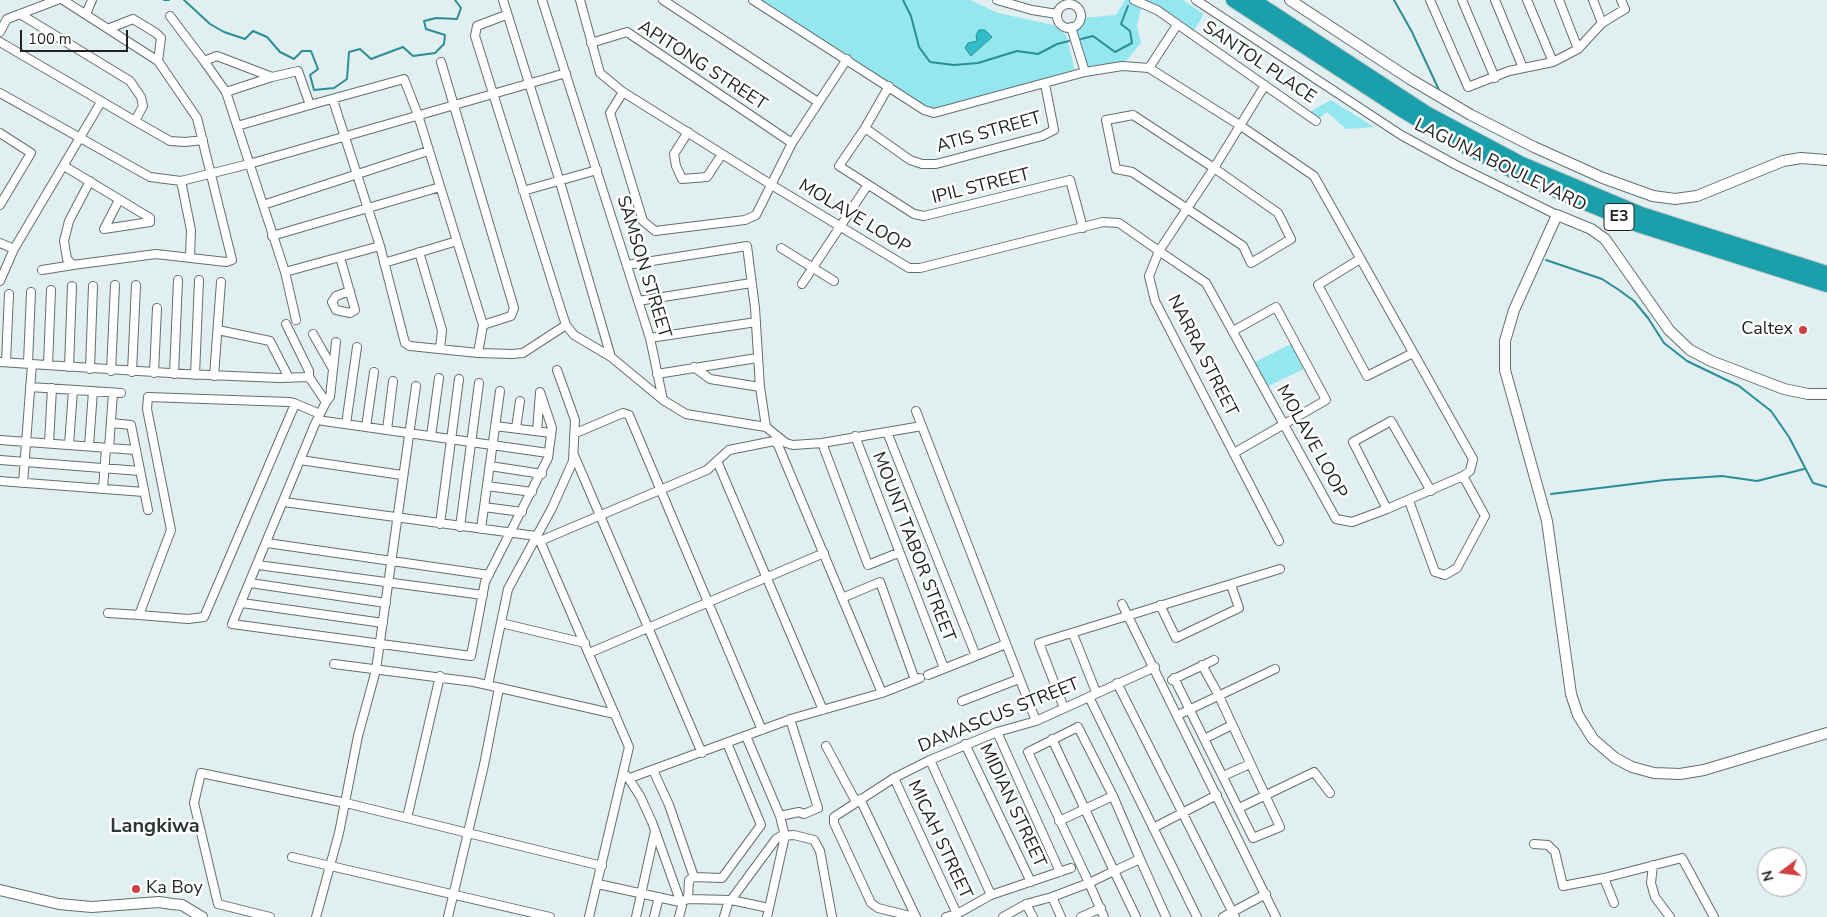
<!DOCTYPE html>
<style>
body{margin:0}
#map{position:relative;width:1827px;height:917px;overflow:hidden;background:#e1eff0;font-family:"Nunito Sans",sans-serif}
canvas{display:block}
.north{position:absolute;left:1757px;top:847px;width:50px;height:50px;box-sizing:border-box;background:#fff;border:1px solid #a5a7a7;border-radius:50%;rotate:255deg;font-size:14px;font-weight:700;line-height:20px;text-align:center;color:#1d2222}
.north::after{content:'';display:block;margin:auto;width:18px;height:22px;background:#d04042;clip-path:polygon(50% 0,100% 100%,50% 72%,0 100%)}
.scale{position:absolute;left:20px;top:30px;width:108px;height:22px;box-sizing:border-box;border:2px solid #1d2222;border-top:0;padding-left:6px;font-size:15px;line-height:18px;white-space:nowrap;color:#1d2222;-webkit-text-stroke:4px #fff;paint-order:stroke}
</style>
<div id="map">
<canvas width="1827" height="917"></canvas>
<div class="north">N</div>
<div class="scale">100 m</div>
</div>
<script>
const ctx = document.querySelector('canvas').getContext('2d');
ctx.lineJoin = 'round';
function fillPath(path, color) {
  ctx.fillStyle = color;
  ctx.fill(path, 'evenodd');
}
function poly(rows) {
  const path = new Path2D();
  for (const r of rows) {
    if (r.length === 3) {
      path.moveTo(r[0] + r[2], r[1]);
      path.arc(r[0], r[1], r[2], 0, 2 * Math.PI);
      continue;
    }
    path.moveTo(r[0], r[1]);
    for (let i = 2; i < r.length; i += 2) path.lineTo(r[i], r[i + 1]);
  }
  return path;
}
function strokePath(path, color, width, dash) {
  ctx.strokeStyle = color;
  ctx.lineWidth = width;
  ctx.lineCap = dash ? 'butt' : 'round';
  ctx.setLineDash(dash || []);
  ctx.stroke(path);
}
function write(font, color, halo, rows, align = 'center') {
  ctx.font = font + ' "Nunito Sans",sans-serif';
  ctx.lineWidth = 5;
  ctx.setLineDash([]);
  ctx.textBaseline = 'middle';
  ctx.strokeStyle = halo;
  ctx.fillStyle = color;
  for (const [text, x, y, turn = 0] of rows) {
    ctx.save();
    ctx.translate(x, y);
    ctx.rotate((+turn || 0) * Math.PI / 180);
    ctx.textAlign = isNaN(turn) ? turn : align;
    if (halo) ctx.strokeText(text, 0, 0);
    ctx.fillText(text, 0, 0);
    ctx.restore();
  }
}
const green = poly([
 [761,0,970,0,998,13,1053,25,1066,35,1075,71,1071,75,934,111,924,109],
 [1125,0,1183,0,1204,14,1191,35,1142,4,1137,26,1141,43,1122,66,1085,72,1074,26,1081,18,1116,15],
 [1331,100,1374,127,1346,129,1327,112,1316,121,1306,114],
 [1295,342,1308,367,1264,388,1251,364]
]);
const water = poly([
 [979,30,985,30,992,37,971,56,965,48,968,43,977,41,976,35,979,30]
]);
const stream = poly([
 [164,0,169,0],
 [184,0,210,24,224,32,245,39,253,31,267,37,280,52,294,59,302,51,311,51,318,69,310,75,314,90,334,88,347,79,349,52,360,49,371,59,403,47,413,56,435,53,444,44,445,35,426,29,424,21,436,18,457,19,461,8,455,0],
 [903,0,911,16,919,47,930,62,954,65,978,63,1017,51,1038,54,1057,44,1069,41],
 [1394,0,1412,32,1439,90],
 [1081,39,1093,36,1115,52,1132,43,1130,31,1121,24,1128,6],
 [1546,260,1602,279,1619,290,1634,301,1648,318,1664,343,1687,361,1739,386,1771,411,1789,437,1813,483,1827,487],
 [1551,494,1665,480,1722,476,1757,481,1804,469]
]);
const street = poly([
 [63,0,158,61,197,118,232,260,226,262,156,254,73,265,67,259,64,241,69,221,90,181],
 [503,0,560,182,611,357],
 [542,0,650,338,663,400],
 [580,0,600,73,623,92,770,184,909,268,920,268,1103,222,1119,223,1159,251,1206,283,1336,519,1352,522,1387,509,1463,476,1470,471,1473,459,1314,176,1241,126,1149,68,1122,66,1085,72,934,113,924,110,753,0],
 [663,0,818,102],
 [997,0,1032,10,1057,14],
 [1134,0,1157,10,1316,121],
 [1196,0,1401,135,1456,165,1557,215],
 [1430,0,1468,87,1509,71,1553,62,1578,49,1602,23,1625,9,1621,0],
 [1462,0,1495,78],
 [1495,0,1523,68],
 [1527,0,1553,62],
 [1559,0,1578,49],
 [1593,0,1602,23],
 [1069,16,12],
 [86,14,92,0],
 [506,15,477,26,475,36,561,310,566,325,574,335,611,357,663,400,686,414,766,427,786,443,793,445,822,443,922,426],
 [170,16,204,61],
 [1071,27,1085,72],
 [110,28,133,19,156,33,161,38,158,61],
 [0,32,7,19,57,0],
 [0,42,135,121,143,106,141,97,130,81,20,14],
 [591,43,627,32,792,143],
 [441,62,514,308,511,316,483,325],
 [1149,68,1177,25],
 [1265,85,1214,168,1159,251,1149,276,1155,301,1279,541],
 [889,86,865,128,839,166,914,214,924,216,1070,180,1083,228],
 [226,92,272,77],
 [623,92,610,113,643,221,655,231,745,220,756,215,792,143,847,59],
 [0,93,150,177,181,181,249,164,566,73],
 [333,100,380,246,405,343,410,346,478,353,512,354,523,353,566,325],
 [1133,115,1214,168,1278,213,1291,239,1251,263,1243,246,1132,172,1116,169,1106,120,1133,115],
 [135,121,170,141,185,142,203,140],
 [237,126,310,105],
 [865,128,910,160,922,164,936,164,1042,136,1054,130,1045,84],
 [688,132,674,154,676,166,682,179,707,177,722,154],
 [0,133,31,153,0,205],
 [64,166,150,218,150,222,104,229,119,200],
 [181,181,191,230,190,257],
 [523,191,597,170],
 [263,205,428,151],
 [272,236,440,187],
 [0,243,14,249],
 [380,246,285,272,226,92,204,61,217,56,272,77,298,71,310,105,404,79,418,115,483,325,478,353],
 [781,248,834,281],
 [419,252,442,330,440,349],
 [340,257,355,310,350,313,336,310,332,302,336,296,350,291],
 [1360,259,1318,285,1367,376,1413,353],
 [384,263,457,241],
 [627,265,747,246,755,308,760,387,766,427],
 [42,270,73,265],
 [285,272,296,320],
 [0,281,14,249,101,102],
 [802,284,867,186],
 [638,301,751,283],
 [286,324,309,371,309,377],
 [218,330,270,341,289,378],
 [1233,331,1276,307,1326,400,1234,453],
 [313,334,333,369],
 [650,338,756,322],
 [0,362,185,374,279,378,309,377,326,402,315,424,232,624,471,656,485,582,548,458,552,428,540,392],
 [6,362,9,294],
 [28,363,31,292],
 [48,365,51,290],
 [69,367,72,286],
 [694,367,710,379,760,387],
 [90,369,93,286],
 [111,371,115,285],
 [132,372,136,285],
 [154,373,157,308],
 [174,374,178,280],
 [657,374,757,358],
 [195,375,199,280],
 [214,376,221,282],
 [30,387,121,393],
 [326,402,330,397,336,342],
 [295,404,204,617,188,619,139,615,171,530,147,409,148,397,289,402,294,403,320,414],
 [916,411,1036,721],
 [317,420,548,453],
 [111,423,131,425,148,510],
 [346,424,357,347],
 [495,426,551,433],
 [366,427,374,372],
 [516,428,520,401],
 [387,430,393,381],
 [537,431,540,393],
 [887,432,976,656],
 [576,433,623,413,629,415,762,730],
 [431,436,439,378],
 [855,436,944,668],
 [0,440,136,450],
 [49,443,52,388],
 [822,443,868,565,898,553],
 [69,445,73,390],
 [89,446,93,391],
 [109,448,113,393],
 [574,455,702,753],
 [0,460,140,471],
 [300,460,402,475],
 [717,461,823,710],
 [490,466,542,474],
 [0,481,144,492],
 [23,483,32,364],
 [487,486,532,492],
 [103,489,106,448],
 [1409,501,1435,572,1445,575,1457,568,1485,516,1463,476],
 [284,502,536,536,540,541,629,747,589,917],
 [484,507,522,512],
 [1387,509,1353,442,1391,421,1431,491],
 [440,524,459,379],
 [460,527,479,383],
 [481,529,500,391],
 [540,541,707,470,729,450,774,441,778,445,882,693],
 [267,543,489,575],
 [258,565,483,595],
 [250,583,386,603],
 [842,598,880,582,915,680],
 [242,603,383,623],
 [1122,604,1276,917],
 [1160,605,1176,638,1239,608,1231,585],
 [108,613,139,615],
 [501,623,585,643],
 [1073,634,1096,692],
 [589,653,824,553],
 [334,664,474,682,615,714],
 [928,675,1006,644],
 [1174,678,1253,838,1280,827,1218,694,1202,665],
 [1172,680,1214,660],
 [1117,683,1235,917],
 [488,685,508,589,552,508,573,461,575,420,557,370],
 [1089,697,1197,917],
 [962,701,1019,679],
 [1064,708,1039,643,1280,569],
 [1178,715,1275,669],
 [997,732,1060,872],
 [746,736,780,816,785,836,767,917],
 [1052,739,1114,871,1140,859,1166,917],
 [1204,739,1232,725],
 [965,744,1031,882],
 [826,746,856,802],
 [930,760,991,895],
 [653,770,669,805,694,877],
 [627,776,640,796,652,822,682,906,679,917],
 [1223,776,1250,764],
 [630,778,794,718,882,693,920,678],
 [894,778,957,914],
 [860,799,916,917],
 [1239,808,1314,772,1330,793],
 [780,816,799,812,804,814,818,808,790,719],
 [407,818,440,676],
 [1059,821,1113,796],
 [1153,828,1217,795],
 [1534,844,1548,845,1555,852,1563,886,1604,878,1682,858,1714,917],
 [292,857,550,917],
 [1653,865,1651,883,1655,897,1670,917],
 [1604,878,1614,903],
 [598,884,680,902,688,899,731,900,776,839,781,836,794,835,814,840,820,851,832,917],
 [1052,897,1061,917],
 [688,899,689,880,694,877,722,878,761,825,727,743],
 [731,900,769,908],
 [1026,904,1033,917],
 [270,917,218,904,194,803,201,773,346,803,602,866],
 [316,917,339,833,358,736,376,670,416,386],
 [448,917,484,765,499,688],
 [636,917,655,831],
 [654,917,659,897],
 [724,917,729,900],
 [914,917,878,908,871,903,834,823,834,817,894,778,930,760,997,732,1036,721,1155,667],
 [946,917,957,914,991,895,1071,868],
 [1003,917,1026,904,1052,897,1089,883,1104,917],
 [1081,917,1101,908],
 [1136,917,1114,871,1089,883,1028,752,1078,727,1113,796,1140,859],
 [1223,917,1266,894]
]);
const secondary = poly([
 [1290,0,1410,79,1471,115,1534,147,1603,178,1653,196,1675,199,1697,196,1783,161,1801,158,1827,160],
 [1827,394,1808,394,1784,389,1711,361,1690,350,1669,330,1605,239,1591,229,1557,215,1514,310,1505,341,1505,370,1547,521,1571,694,1578,715,1593,739,1615,758,1632,767,1654,773,1680,774,1704,770,1827,733],
 [0,890,59,904,92,907,159,902,172,904,182,905,202,917]
]);
const highway = poly([
 [1233,0,1400,109,1450,139,1528,179,1638,225,1827,285],
 [1253,0,1428,114,1522,164,1641,214,1827,273]
]);
const markers = [
 [1803,330,5,"#d04042"],
 [136,889,5,"#d04042"]
];
const shields = [
 [1619,217,30]
];
const shieldNames = [
 ["E3",1619,217]
];
const streetNames = [
 ["SANTOL PLACE",1259,63,34],
 ["APITONG STREET",702,66,33],
 ["ATIS STREET",989,133,-16],
 ["LAGUNA BOULEVARD",1500,166,26],
 ["IPIL STREET",981,187,-14],
 ["MOLAVE LOOP",854,217,31],
 ["SAMSON STREET",643,267,73],
 ["NARRA STREET",1202,356,63],
 ["MOLAVE LOOP",1311,442,61],
 ["MOUNT TABOR STREET",913,547,69],
 ["DAMASCUS STREET",999,716,-22],
 ["MIDIAN STREET",1012,806,65],
 ["MICAH STREET",939,840,65]
];
const poiNames = [
 ["Caltex",1793,330],
 ["Ka Boy",146,889,"left"]
];
const quarterNames = [
 ["Langkiwa",155,827]
];
fillPath(green, '#94e6ef');
fillPath(water, '#31bcc8');
strokePath(water, '#2b8e96', 1);
strokePath(stream, '#2b8e96', 2);
strokePath(street, '#646f70', 10);
strokePath(secondary, '#646f70', 12);
strokePath(highway, '#c9caca', 16);
strokePath(street, '#fff', 8);
strokePath(secondary, '#fff', 10);
strokePath(highway, '#1b9faa', 14);
for (const [x, y, r, color] of markers) {
  const dot = new Path2D();
  dot.arc(x, y, r, 0, 2 * Math.PI);
  ctx.fillStyle = color;
  ctx.fill(dot);
  strokePath(dot, '#fff', 2);
}
for (const [x, y, w] of shields) {
  const box = new Path2D();
  box.roundRect(x - w / 2, y - 13.5, w, 27, 4);
  ctx.fillStyle = '#fff';
  ctx.fill(box);
  strokePath(box, '#1d2222', 1);
}
write('bold 16px', '#1d2222', null, shieldNames);
write('18px', '#1d2222', '#fff', streetNames);
write('18px', '#1d2222', '#fff', poiNames, 'right');
write('bold 20px', '#2d3738', '#fff', quarterNames);
</script>
